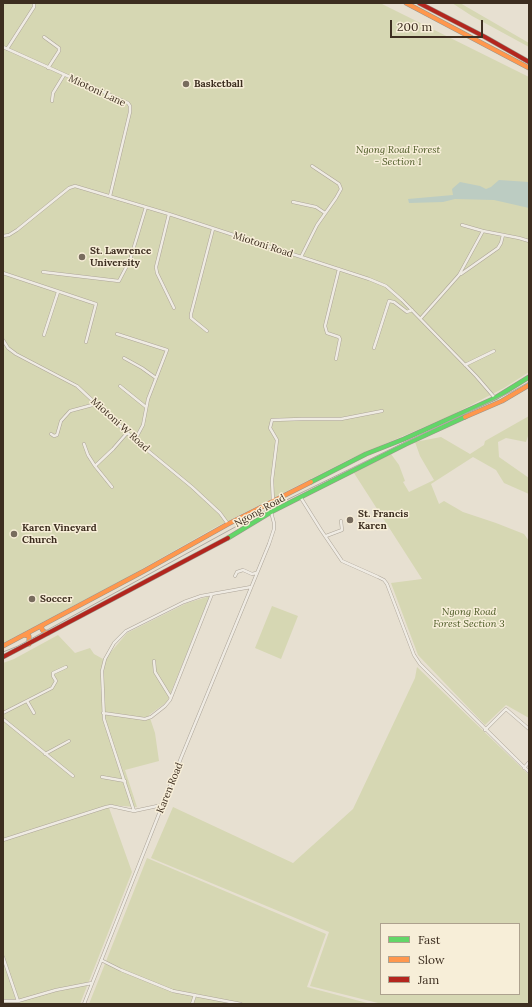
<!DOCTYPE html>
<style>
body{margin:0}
#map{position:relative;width:532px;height:1007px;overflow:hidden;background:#e7e0d1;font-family:Lora,serif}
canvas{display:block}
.frame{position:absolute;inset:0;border:4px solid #3d2e20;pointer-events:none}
.legend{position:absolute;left:380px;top:923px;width:140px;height:72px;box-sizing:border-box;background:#f7eed8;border:1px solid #ada18e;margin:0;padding:5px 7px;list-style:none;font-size:12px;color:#3d2e20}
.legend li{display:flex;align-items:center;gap:8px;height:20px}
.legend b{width:20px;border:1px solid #ada18e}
.scale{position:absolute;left:390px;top:20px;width:93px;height:18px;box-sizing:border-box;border:2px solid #3d2e20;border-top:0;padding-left:5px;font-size:12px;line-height:14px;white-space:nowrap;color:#3d2e20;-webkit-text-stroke:3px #f7eed8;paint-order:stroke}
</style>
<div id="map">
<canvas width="532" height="1007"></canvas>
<div class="frame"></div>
<ul class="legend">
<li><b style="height:5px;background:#63d668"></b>Fast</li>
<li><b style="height:5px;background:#ff974d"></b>Slow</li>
<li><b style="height:5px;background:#b3261e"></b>Jam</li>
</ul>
<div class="scale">200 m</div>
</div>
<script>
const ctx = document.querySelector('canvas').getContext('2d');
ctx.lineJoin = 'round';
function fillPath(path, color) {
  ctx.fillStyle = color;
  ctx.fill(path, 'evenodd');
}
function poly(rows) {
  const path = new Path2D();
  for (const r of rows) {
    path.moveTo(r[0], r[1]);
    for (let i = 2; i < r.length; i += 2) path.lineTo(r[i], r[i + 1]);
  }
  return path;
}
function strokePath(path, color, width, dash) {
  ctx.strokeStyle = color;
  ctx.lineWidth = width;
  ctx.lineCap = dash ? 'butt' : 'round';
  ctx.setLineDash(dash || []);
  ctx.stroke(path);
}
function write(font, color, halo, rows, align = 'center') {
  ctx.font = font + ' Lora,serif';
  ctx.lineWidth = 3;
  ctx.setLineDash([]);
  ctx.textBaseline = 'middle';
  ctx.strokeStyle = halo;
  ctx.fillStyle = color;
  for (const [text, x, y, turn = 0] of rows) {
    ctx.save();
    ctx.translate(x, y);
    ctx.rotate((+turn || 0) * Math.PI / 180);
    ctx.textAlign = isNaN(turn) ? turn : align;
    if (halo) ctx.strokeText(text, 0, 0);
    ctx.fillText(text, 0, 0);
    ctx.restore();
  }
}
const green = poly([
 [3,3,380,3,529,77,529,372,504,388,452,415,350,459,216,527,126,578,3,643],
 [452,3,460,3,529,43,529,47,472,16],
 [529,416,529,433,526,442,506,438,498,442,499,457,529,478,529,494,504,483,496,470,473,457,431,484,439,504,444,501,463,512,496,523,524,534,529,541,529,718,506,705,485,725,418,655,391,583,422,579,354,473,391,454,399,465,405,481,403,482,409,492,434,480,420,456,415,442,441,437,470,454,484,445,485,441],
 [210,596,167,702,149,715,155,733,159,761,125,770,137,807,108,805,132,872,80,1004,3,1004,3,663,14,659,58,635,75,653,90,648,94,654,103,659,110,653,127,633,187,603],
 [272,606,298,616,281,659,255,648],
 [417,667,529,775,529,1004,382,1004,310,986,329,932,151,858,173,807,293,863,353,809,415,678],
 [381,924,519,924,519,994,381,994],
 [147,858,326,934,307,987,371,1004,89,1004]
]);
const water = poly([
 [499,180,529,182,529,208,494,200,455,199,443,202,409,203,408,199,453,195,452,189,460,182,480,186,486,189,491,187]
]);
const street = poly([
 [44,37,59,48,59,51,48,68],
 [3,47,128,103,130,106,130,112,110,196],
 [7,49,34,7,34,3],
 [52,101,53,93,64,75],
 [293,202,316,207,325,213],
 [169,214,156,267,157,273,174,308],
 [483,231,519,238,529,241],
 [3,236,9,235,17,230,69,188,75,186,169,214,369,279,386,286,402,300,476,376,495,398],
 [301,257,317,225,336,198,341,189,339,184,312,166],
 [43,272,119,281,130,260,146,207],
 [3,273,96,304,86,342],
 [461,274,498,248,501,243,503,235],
 [421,318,459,275,483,231,462,225],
 [207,331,191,318,191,314,213,229],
 [117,334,167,350,148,399,143,425,135,440],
 [44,335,58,292],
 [3,340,8,348,16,354,77,386,135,440,192,487,220,513,228,524],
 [374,348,389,301,394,302,407,312,412,310],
 [124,358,142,368,156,378],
 [336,359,340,339,339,337,327,333,325,326,339,269],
 [465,365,494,351],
 [120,386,146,407],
 [51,434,54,436,57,435,61,421,70,411,96,404],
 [84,444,88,455,95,466],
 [112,487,95,466,113,449,127,433],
 [301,498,321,530,342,561,378,577,384,580,387,584,414,655,420,664,529,772],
 [273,501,272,480,277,440,270,428,272,420,302,419,341,419,382,411],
 [326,536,342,530,341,521],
 [235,576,237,572,243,570,252,574,256,573],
 [154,661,155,672,171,698],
 [27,701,34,713],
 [3,713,52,688,56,681,53,676,53,673,66,667],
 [103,713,145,719,151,717,165,706,170,700,212,594,251,587],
 [3,719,73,776],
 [485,730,506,709,529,729],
 [45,754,69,741],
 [524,768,529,762],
 [102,777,125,781],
 [134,811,104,719,102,671,105,659,114,643,126,631,184,602,201,596,212,594],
 [3,840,106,807,111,806,134,811,162,805],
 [3,957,18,1001],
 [101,960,121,970,173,991,241,1004],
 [3,1001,18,1001,56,990,92,983],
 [84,1004,181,758,269,544,274,529,274,523,271,512],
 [192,1004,195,995]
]);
const fast = poly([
 [311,482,366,454,404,439,495,398,529,377],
 [228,538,271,512,406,444,465,417]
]);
const slow = poly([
 [406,3,529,68],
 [465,417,502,401,529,385],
 [43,625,41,627,43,631,48,633],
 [24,635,29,636,29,644],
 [3,646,144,571,228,524,311,482]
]);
const jam = poly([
 [419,3,485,37,529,62],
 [3,657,228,538]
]);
const tram = poly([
 [3,652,18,646,268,509,393,448,513,391,529,382]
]);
const markers = [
 [186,84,4,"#786c5e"],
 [82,257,4,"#786c5e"],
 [350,520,4,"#786c5e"],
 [14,534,4,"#786c5e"],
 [32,599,4,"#786c5e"]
];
const poiNames = [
 ["Basketball",194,84],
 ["St. Lawrence",90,251],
 ["University",90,263],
 ["St. Francis",358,514],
 ["Karen",358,526],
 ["Karen Vineyard",22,528],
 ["Church",22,540],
 ["Soccer",40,599]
];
const streetNames = [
 ["Miotoni Lane",97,91,25],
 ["Miotoni Road",263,245,18],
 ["Miotoni W Road",120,425,42],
 ["Ngong Road",260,511,-29],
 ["Karen Road",170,788,-68]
];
const parkNames = [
 ["Ngong Road Forest",398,150],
 ["- Section 1",398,162],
 ["Ngong Road",469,612],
 ["Forest Section 3",469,624]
];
fillPath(green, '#d6d7b3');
fillPath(water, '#bcccc2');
strokePath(street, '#ada599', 3.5);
strokePath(fast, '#9c958a', 5);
strokePath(slow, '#9c958a', 5);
strokePath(jam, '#9c958a', 5);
strokePath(street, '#efebe3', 2.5);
strokePath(fast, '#63d668', 4);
strokePath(slow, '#ff974d', 4);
strokePath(jam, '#b3261e', 4);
strokePath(tram, '#afaaa2', 1);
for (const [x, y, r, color] of markers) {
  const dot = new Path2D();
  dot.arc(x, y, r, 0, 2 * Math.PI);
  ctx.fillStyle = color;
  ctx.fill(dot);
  strokePath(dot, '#f7eed8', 1.5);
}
write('bold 10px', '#3d2e20', '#f7eed8', poiNames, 'left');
write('10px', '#3d2e20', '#f7eed8', streetNames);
write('italic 10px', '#4d5a26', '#f7eed8', parkNames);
</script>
